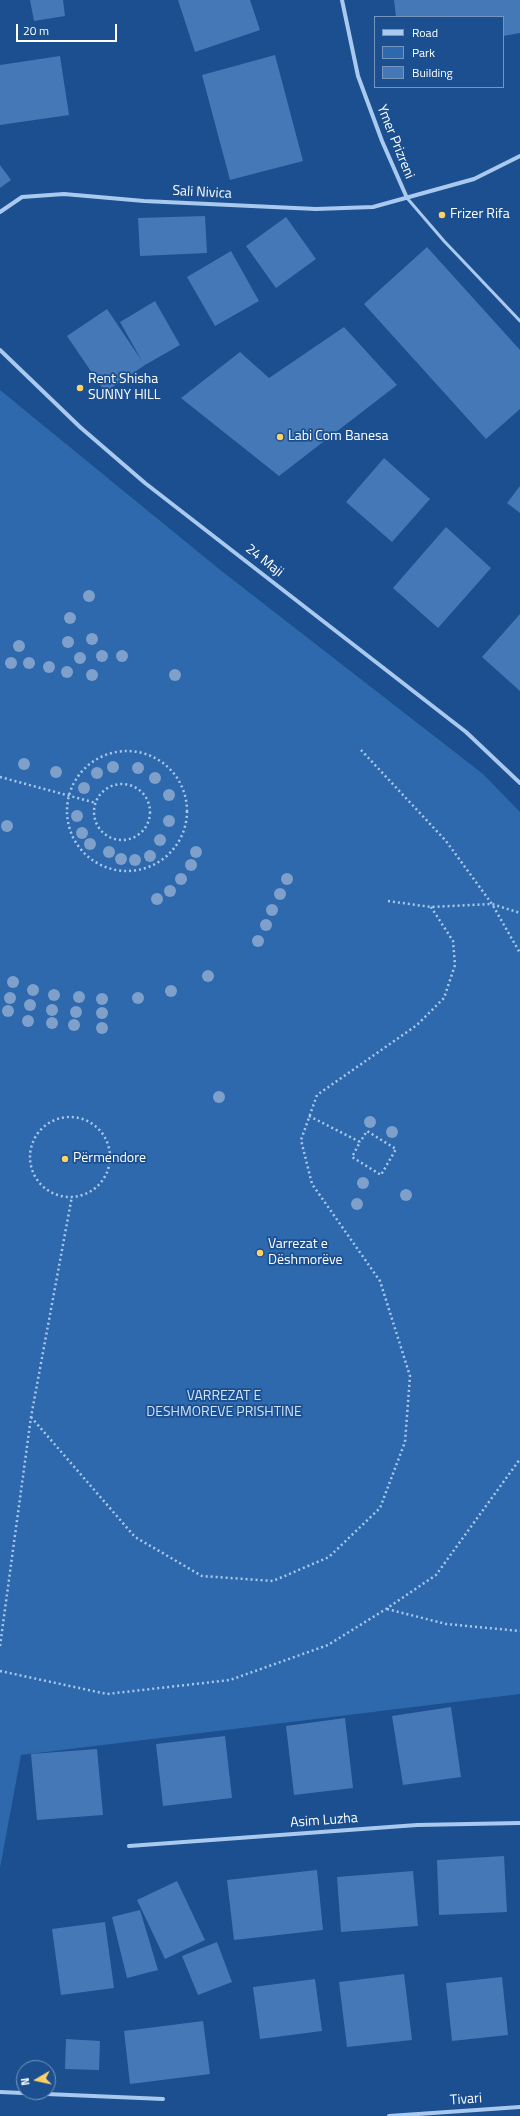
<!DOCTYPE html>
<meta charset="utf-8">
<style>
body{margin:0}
#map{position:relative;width:520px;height:2116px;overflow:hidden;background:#1b4f8f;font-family:"Titillium Web",sans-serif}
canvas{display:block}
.legend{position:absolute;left:374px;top:16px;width:130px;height:72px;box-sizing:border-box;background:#1b4f8f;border:1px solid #7695bc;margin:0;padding:5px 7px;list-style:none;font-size:12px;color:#fff}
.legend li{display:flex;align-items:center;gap:8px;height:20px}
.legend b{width:20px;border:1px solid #7695bc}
.north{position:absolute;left:16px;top:2060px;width:40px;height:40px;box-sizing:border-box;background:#1b4f8f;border:1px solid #7695bc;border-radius:50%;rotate:261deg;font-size:11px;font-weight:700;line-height:16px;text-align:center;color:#fff}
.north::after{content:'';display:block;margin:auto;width:14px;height:18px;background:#ffd166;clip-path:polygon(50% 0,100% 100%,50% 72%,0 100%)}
.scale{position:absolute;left:16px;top:24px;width:101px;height:18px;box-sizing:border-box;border:2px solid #fff;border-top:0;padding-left:5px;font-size:12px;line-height:14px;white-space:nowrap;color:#fff;-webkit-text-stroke:3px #1b4f8f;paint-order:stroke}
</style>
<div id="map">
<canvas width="520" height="2116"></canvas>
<ul class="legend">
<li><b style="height:5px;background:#a9c9ee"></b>Road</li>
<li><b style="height:11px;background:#2e69ad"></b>Park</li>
<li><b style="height:11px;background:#4478b7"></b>Building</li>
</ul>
<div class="north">N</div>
<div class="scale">20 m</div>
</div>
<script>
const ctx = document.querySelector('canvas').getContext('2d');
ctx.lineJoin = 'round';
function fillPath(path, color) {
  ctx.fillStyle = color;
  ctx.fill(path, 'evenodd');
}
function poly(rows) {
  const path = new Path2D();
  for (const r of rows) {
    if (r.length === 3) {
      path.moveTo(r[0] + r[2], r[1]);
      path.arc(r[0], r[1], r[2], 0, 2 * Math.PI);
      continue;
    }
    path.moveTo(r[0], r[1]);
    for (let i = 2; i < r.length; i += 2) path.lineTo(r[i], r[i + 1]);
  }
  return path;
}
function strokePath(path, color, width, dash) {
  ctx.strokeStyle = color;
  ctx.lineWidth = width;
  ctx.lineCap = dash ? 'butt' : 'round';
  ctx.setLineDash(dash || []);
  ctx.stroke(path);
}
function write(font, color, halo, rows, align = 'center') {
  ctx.font = font + ' "Titillium Web",sans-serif';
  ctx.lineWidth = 3.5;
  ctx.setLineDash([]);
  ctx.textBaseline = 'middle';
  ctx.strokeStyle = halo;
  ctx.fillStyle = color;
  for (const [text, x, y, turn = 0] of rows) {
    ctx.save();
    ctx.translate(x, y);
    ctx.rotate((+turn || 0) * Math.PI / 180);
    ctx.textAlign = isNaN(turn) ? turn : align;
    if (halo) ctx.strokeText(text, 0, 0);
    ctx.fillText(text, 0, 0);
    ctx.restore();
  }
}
const green = poly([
 [0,390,219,569,483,774,520,812,520,1694,21,1755,0,1868]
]);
const building = poly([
 [30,0,63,0,65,16,34,21],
 [178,0,250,0,260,30,195,52],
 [394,0,520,0,520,33,503,36,503,17,396,17],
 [275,55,303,161,230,180,202,75],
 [60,56,69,115,0,125,0,65],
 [0,165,11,180,0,188],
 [205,216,207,253,140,256,138,218],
 [286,217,316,259,276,288,246,246],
 [427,247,520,350,520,409,486,439,364,304],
 [231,251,259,301,215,326,187,277],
 [155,301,180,345,145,365,105,392,67,336,107,309,142,361,120,322],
 [344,327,397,385,279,476,181,398,240,352,269,378],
 [384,458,430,499,392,542,346,502],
 [520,486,520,513,507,503],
 [446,527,491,568,438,628,393,588],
 [520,614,520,691,482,657],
 [451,1707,461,1777,403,1785,392,1716],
 [345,1718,353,1788,294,1795,286,1726],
 [225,1736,232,1798,163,1806,156,1744],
 [97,1749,103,1815,37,1820,31,1754],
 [504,1856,507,1912,439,1915,437,1860],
 [317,1870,323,1930,234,1940,227,1880],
 [413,1871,418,1926,341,1932,337,1877],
 [177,1881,205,1940,165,1959,137,1900],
 [140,1910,158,1970,127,1978,112,1917],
 [105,1922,114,1988,61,1995,52,1929],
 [217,1942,232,1982,198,1995,182,1956],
 [404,1974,412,2040,347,2047,339,1982],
 [502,1977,508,2035,452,2041,446,1983],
 [315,1979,322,2031,260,2039,253,1987],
 [203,2021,210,2074,130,2084,124,2031],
 [66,2039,100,2041,99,2070,65,2069]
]);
const path = poly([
 [361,750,446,841,492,904,520,953],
 [127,811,60],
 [0,777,96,803],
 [122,812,28],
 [388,901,431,907,492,904,520,913],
 [309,1116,360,1142,352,1157,381,1175,396,1149,367,1131,360,1142],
 [70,1157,40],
 [31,1417,135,1537,202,1576,273,1581,329,1557,380,1508,405,1442,410,1376,380,1281,312,1184,301,1140,317,1095,417,1025,444,998,455,965,453,941,431,907],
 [387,1609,446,1624,520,1631],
 [0,1646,31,1417,72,1196],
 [0,1671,107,1694,230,1680,328,1645,386,1609,436,1575,520,1459]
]);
const lane = poly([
 [407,198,444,241,520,321]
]);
const street = poly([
 [342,0,358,76,382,141,407,198],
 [0,212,22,197,64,194,144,201,316,209,373,207,474,179,520,156],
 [0,350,80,427,145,483,466,732,520,783],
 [129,1846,417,1825,520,1823],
 [0,2092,163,2099],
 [389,2116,520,2107]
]);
const trees = [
 [89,596],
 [70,618],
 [92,639],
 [68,642],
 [19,646],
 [102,656],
 [122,656],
 [80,658],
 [11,663],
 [29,663],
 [49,667],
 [67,672],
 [92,675],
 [175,675],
 [24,764],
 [113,767],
 [138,768],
 [56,772],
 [97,773],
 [155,778],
 [84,788],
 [169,795],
 [77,816],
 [169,821],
 [7,826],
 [82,833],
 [160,840],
 [90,844],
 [109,852],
 [196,852],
 [150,856],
 [121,859],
 [135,860],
 [191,865],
 [181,879],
 [287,879],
 [170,891],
 [280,894],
 [157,899],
 [272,910],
 [266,925],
 [258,941],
 [208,976],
 [13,982],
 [33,990],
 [171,991],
 [54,995],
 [79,997],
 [10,998],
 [138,998],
 [102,999],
 [30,1005],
 [52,1010],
 [8,1011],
 [76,1012],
 [102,1013],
 [28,1021],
 [52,1023],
 [74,1025],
 [102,1028],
 [219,1097],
 [370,1122],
 [392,1132],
 [363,1183],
 [406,1195],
 [357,1204]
];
const markers = [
 [442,215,4,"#ffd166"],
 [80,388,4,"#ffd166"],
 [280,437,4,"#ffd166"],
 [65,1159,4,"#ffd166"],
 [260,1253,4,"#ffd166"]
];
const streetNames = [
 ["Ymer Prizreni",395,142,68],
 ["Sali Nivica",202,193,3],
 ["24 Maji",264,561,38],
 ["Asim Luzha",324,1821,-4],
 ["Tivari",466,2100,-4]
];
const poiNames = [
 ["Frizer Rifa",450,215],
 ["Rent Shisha",88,380],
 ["SUNNY HILL",88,396],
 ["Labi Com Banesa",288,437],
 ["Përmendore",73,1159],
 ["Varrezat e",268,1245],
 ["Dëshmorëve",268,1261]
];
const parkNames = [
 ["VARREZAT E",224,1397],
 ["DESHMOREVE PRISHTINE",224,1413]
];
fillPath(green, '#2e69ad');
fillPath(building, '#4478b7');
strokePath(path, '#a9c9ee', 2.5, [2, 3]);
strokePath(lane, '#a9c9ee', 3);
strokePath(street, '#a9c9ee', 4);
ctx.fillStyle = '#7ea0ca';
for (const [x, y] of trees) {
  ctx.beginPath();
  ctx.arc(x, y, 6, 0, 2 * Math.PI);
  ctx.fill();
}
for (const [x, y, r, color] of markers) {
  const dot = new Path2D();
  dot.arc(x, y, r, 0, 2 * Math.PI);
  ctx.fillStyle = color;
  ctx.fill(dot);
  strokePath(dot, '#1b4f8f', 1.5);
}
write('14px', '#fff', '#1b4f8f', streetNames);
write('14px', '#fff', '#1b4f8f', poiNames, 'left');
write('14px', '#cfe3fa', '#1b4f8f', parkNames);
</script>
